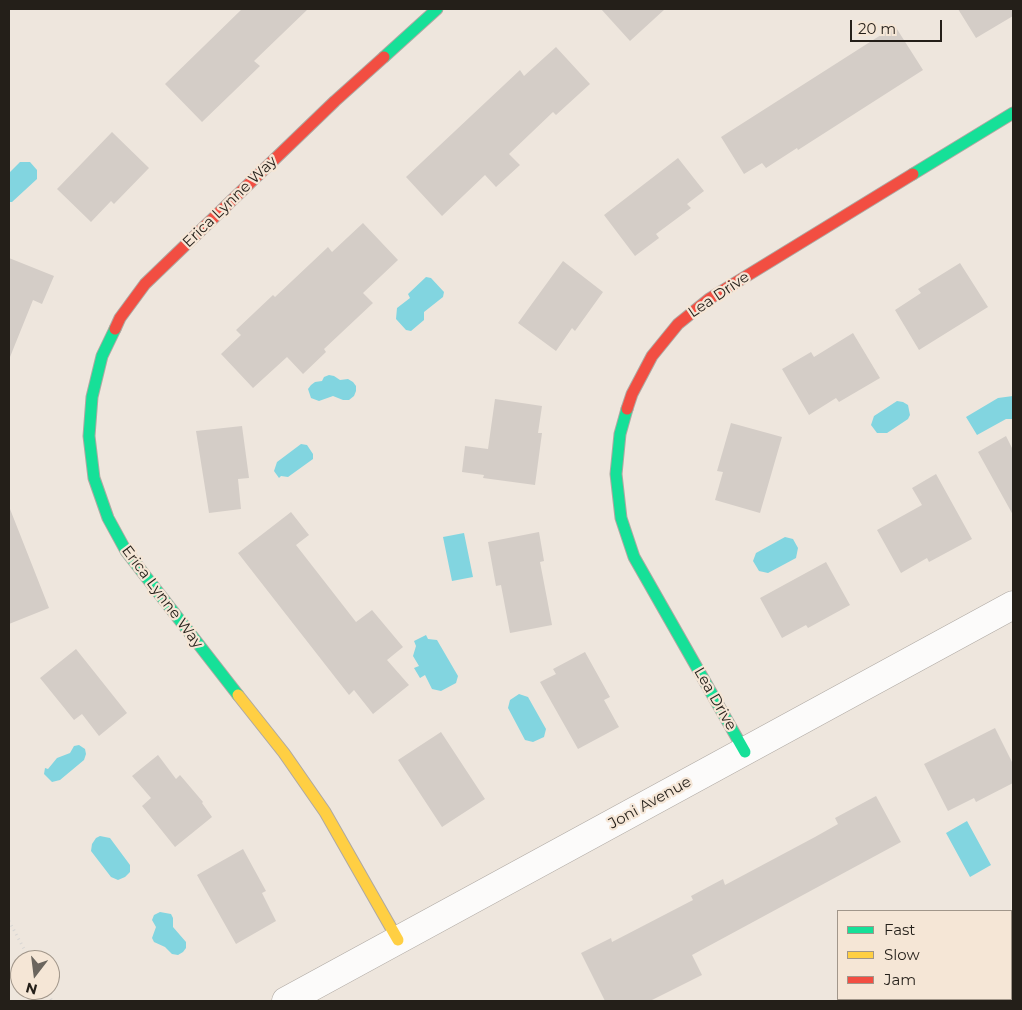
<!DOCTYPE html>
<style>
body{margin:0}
#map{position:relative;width:1022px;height:1010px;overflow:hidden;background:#eee6dd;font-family:Montserrat,sans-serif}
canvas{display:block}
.frame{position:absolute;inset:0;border:10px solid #241f19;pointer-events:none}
.legend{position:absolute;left:837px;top:910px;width:175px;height:90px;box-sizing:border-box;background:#f5e6d6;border:1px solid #a1968a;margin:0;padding:6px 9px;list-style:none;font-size:15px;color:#241f19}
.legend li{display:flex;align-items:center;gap:10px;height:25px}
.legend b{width:25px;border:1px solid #a1968a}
.north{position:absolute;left:10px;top:950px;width:50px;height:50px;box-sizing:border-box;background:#f5e6d6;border:1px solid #a1968a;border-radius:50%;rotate:195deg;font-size:14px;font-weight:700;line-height:20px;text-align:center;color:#241f19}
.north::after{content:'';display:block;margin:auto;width:18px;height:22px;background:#6b655e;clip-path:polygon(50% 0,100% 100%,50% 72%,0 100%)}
.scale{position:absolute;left:850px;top:20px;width:92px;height:22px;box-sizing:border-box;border:2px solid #241f19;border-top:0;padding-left:6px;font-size:15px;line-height:18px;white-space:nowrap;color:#241f19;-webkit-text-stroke:4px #f5e6d6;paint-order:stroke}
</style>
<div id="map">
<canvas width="1022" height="1010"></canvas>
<div class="frame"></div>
<ul class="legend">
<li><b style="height:6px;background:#16e098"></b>Fast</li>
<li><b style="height:6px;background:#ffcf43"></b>Slow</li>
<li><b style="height:6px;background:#f24e42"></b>Jam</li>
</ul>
<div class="north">N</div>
<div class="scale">20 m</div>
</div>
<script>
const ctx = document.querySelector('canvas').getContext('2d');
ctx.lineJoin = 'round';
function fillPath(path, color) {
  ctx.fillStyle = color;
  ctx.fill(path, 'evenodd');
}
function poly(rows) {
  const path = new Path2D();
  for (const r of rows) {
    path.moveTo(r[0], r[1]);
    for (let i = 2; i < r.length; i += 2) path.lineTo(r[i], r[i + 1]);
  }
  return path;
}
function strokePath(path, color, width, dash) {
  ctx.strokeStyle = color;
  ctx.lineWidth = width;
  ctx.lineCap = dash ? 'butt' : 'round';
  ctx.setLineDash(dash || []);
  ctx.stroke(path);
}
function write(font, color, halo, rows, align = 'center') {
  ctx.font = font + ' Montserrat,sans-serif';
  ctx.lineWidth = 4.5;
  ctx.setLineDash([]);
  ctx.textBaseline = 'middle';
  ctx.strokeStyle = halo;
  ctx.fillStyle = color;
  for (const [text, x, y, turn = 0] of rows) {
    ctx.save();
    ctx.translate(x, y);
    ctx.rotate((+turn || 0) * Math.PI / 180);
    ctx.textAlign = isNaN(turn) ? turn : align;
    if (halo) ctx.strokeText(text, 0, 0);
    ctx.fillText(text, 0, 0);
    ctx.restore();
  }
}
const water = poly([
 [20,162,30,162,37,170,37,179,12,202,9,202,9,173],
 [426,277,431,278,444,292,443,297,424,312,424,320,411,331,406,330,396,319,397,308,410,298,408,294],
 [329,375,334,376,340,380,348,379,353,382,356,386,356,391,354,396,349,400,343,400,333,396,319,401,311,398,308,389,311,385,315,382,322,381,324,377],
 [1013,396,1013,419,1006,419,977,435,966,417,998,398],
 [897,401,903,402,908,405,910,415,908,419,887,433,877,433,871,425,874,416],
 [301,444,307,445,313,454,313,459,288,477,281,476,279,478,274,471,277,462],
 [464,533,473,577,452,581,443,537],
 [785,537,793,539,798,548,796,558,768,573,759,571,753,561,756,553],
 [426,635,428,639,437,640,458,676,456,683,441,691,432,689,425,675,420,678,414,668,419,666,413,656,416,646,414,641],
 [519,694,528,697,546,729,544,737,533,742,525,740,508,708,510,700],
 [79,745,85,749,86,754,84,760,60,780,52,782,44,774,45,768,48,769,57,758,70,753,74,746],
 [967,821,991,865,970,877,946,833],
 [100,836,110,838,130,865,130,872,125,877,118,880,111,877,91,851,92,844,96,838],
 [160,912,171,914,173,918,173,927,186,942,186,948,183,952,178,955,172,954,165,947,154,942,152,938,156,927,152,920,154,915]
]);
const building = poly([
 [242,9,308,9,254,61,260,66,202,122,165,84],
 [601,9,665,9,630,41],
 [958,9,1013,9,1013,16,976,38],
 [895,26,923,70,798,150,797,148,766,168,762,163,744,174,721,137],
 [556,47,590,84,556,115,553,112,509,154,520,165,496,187,485,175,442,216,406,177,520,70,524,76],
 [112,132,149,168,114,204,111,201,91,222,57,189],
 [678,158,704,191,687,204,691,208,656,234,659,238,635,256,604,215],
 [363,223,398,260,363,293,373,303,324,349,326,352,303,374,287,357,253,388,221,354,241,335,236,330,273,295,275,297,328,247,332,252],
 [9,258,54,276,42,304,33,300,10,357],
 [563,261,603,292,575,331,572,328,556,351,518,323],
 [960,263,988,307,919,350,895,310,921,293,918,289],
 [853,333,880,378,839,402,836,398,809,415,782,369,811,352,814,357],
 [495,399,542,406,538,433,542,433,535,485,483,478,484,475,462,472,465,446,488,449],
 [731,423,782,437,760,513,715,500,723,472,717,471],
 [242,426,249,478,238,479,241,509,209,513,196,431],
 [1006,436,1013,450,1013,515,978,452],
 [936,474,972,539,929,562,927,558,901,573,877,530,922,505,912,488],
 [10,509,49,608,9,624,9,510],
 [291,512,309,535,296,545,356,622,372,610,403,647,387,660,409,685,373,714,354,690,349,695,238,553],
 [539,532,544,561,540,562,552,625,510,633,501,585,496,586,488,542],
 [826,562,850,605,808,628,806,625,782,638,760,598],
 [76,649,127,713,99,736,82,714,74,720,40,678],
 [585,652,610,697,604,700,619,727,578,749,540,682,556,674,553,669],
 [995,728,1013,764,1013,783,976,802,974,798,948,811,924,764],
 [441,732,485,799,442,827,398,760],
 [158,755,176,779,180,775,203,802,202,803,212,817,175,847,142,806,151,798,132,776],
 [876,796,901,842,692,955,702,975,650,1001,605,1001,581,953,611,938,612,942,693,900,691,896,723,879,725,885,815,837,838,824,835,818],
 [243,849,266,891,262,893,276,921,236,944,197,875]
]);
const path = poly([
 [9,921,30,960],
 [46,990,52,1001]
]);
const street = poly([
 [286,1001,1013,605]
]);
const fast = poly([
 [384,57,437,9],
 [913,174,1013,113],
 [115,329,102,356,92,397,89,436,94,478,108,518,126,551,238,695],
 [627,409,620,434,616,474,621,518,634,557,745,752]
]);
const slow = poly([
 [238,695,284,753,325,812,398,940],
 [934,1001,939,999]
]);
const jam = poly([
 [115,329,120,318,145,284,335,101,384,57],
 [627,409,632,394,652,356,678,324,709,299,913,174],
 [1011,959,1013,958]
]);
const streetNames = [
 ["Erica Lynne Way",230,202,-44],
 ["Lea Drive",719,295,-34],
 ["Erica Lynne Way",162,597,53],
 ["Lea Drive",715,699,60],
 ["Joni Avenue",650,803,-29]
];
fillPath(water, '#82d5e0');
fillPath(building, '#d4cdc7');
strokePath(street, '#aea8a2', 29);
strokePath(fast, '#aea8a2', 13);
strokePath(slow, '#aea8a2', 13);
strokePath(jam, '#aea8a2', 13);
strokePath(path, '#d8d6d4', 3, [1, 4]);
strokePath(street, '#fcfbfa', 28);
strokePath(fast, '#16e098', 11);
strokePath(slow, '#ffcf43', 11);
strokePath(jam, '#f24e42', 11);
write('15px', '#241f19', '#f5e6d6', streetNames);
</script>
